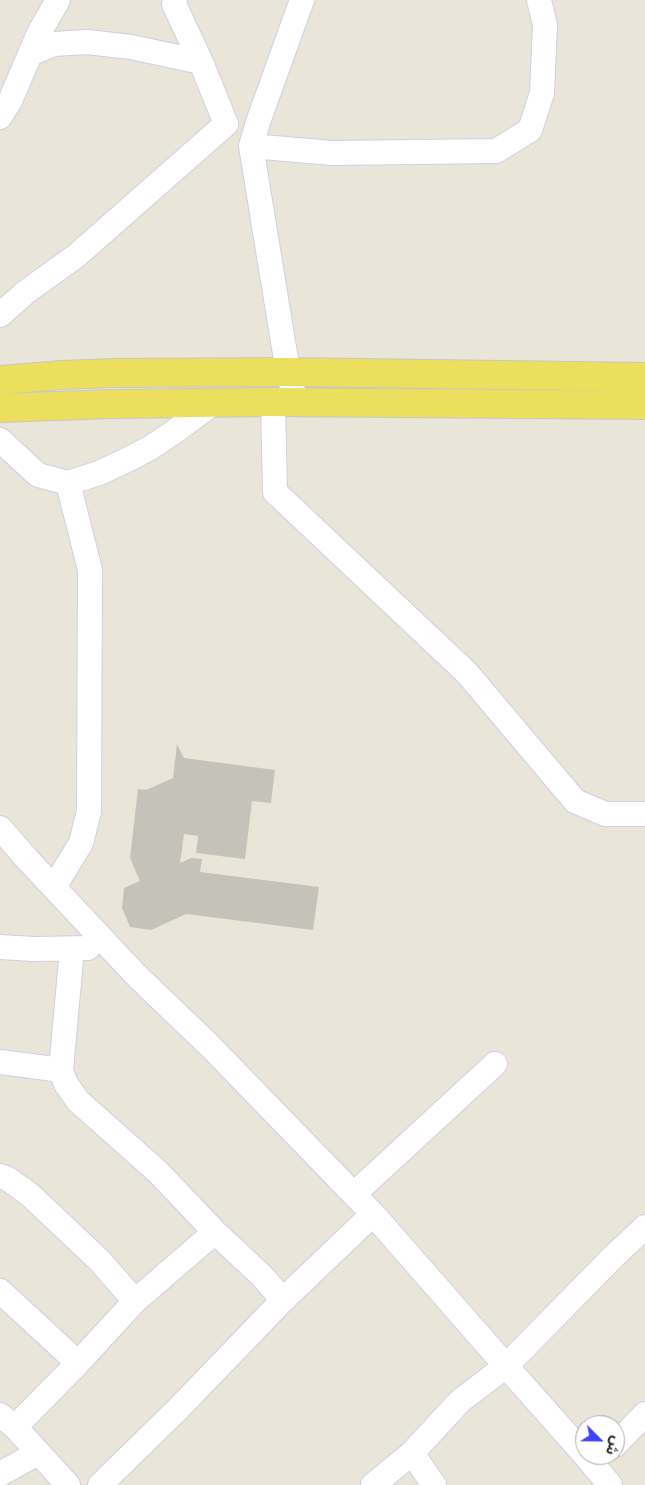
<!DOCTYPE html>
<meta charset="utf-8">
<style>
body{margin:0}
#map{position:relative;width:645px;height:1485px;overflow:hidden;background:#eae5d9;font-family:Figtree,"Noto Sans Arabic",sans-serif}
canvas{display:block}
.north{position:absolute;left:575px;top:1415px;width:50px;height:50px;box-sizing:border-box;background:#fff;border:1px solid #a9a9a9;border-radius:50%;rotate:113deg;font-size:14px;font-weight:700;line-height:20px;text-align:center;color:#282828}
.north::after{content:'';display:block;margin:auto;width:18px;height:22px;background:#3d44f3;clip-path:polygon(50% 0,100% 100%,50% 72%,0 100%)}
</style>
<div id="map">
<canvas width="645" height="1485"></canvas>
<div class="north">ش</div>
</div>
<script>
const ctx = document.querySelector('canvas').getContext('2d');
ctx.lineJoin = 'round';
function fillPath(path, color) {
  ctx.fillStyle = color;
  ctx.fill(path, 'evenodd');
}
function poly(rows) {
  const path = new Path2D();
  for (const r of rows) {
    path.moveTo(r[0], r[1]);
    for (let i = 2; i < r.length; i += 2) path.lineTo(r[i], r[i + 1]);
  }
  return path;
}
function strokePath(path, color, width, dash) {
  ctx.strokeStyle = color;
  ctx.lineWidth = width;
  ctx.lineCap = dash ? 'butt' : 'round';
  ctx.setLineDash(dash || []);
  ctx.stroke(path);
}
const building = poly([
 [177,744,184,758,275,770,271,803,252,801,245,859,196,853,198,836,184,834,180,863,191,858,202,859,200,872,319,887,313,930,186,914,151,930,130,927,122,908,124,888,140,881,130,858,138,789,146,790,173,778]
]);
const minor = poly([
 [30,54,54,44,87,42,131,47,201,62],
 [0,117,10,101,39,33,58,0],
 [251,146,332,153,496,151,530,130,542,93,545,25,539,0],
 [0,315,26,292,76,256,226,124,201,62,174,4,175,0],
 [273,402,275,492,467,673,575,801,605,814,645,814],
 [296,402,288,372,251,146,258,122,302,0],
 [0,440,38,475,68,483,99,473,127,460,150,448,174,432,213,403],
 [0,828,28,860,137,976,210,1046,373,1214,506,1366,585,1455],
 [54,887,81,843,89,811,90,570,68,483],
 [0,947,34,949,88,948],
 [72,949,61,1070,66,1084,78,1101,158,1172,215,1232,262,1276,283,1300],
 [0,1062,61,1070],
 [0,1176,8,1179,29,1194,99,1260,135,1301],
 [354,1194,495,1064],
 [0,1291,78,1363],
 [0,1415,15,1427,68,1485],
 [15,1427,78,1363,135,1301,215,1232],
 [615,1445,645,1414],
 [412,1453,434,1485],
 [585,1455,610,1485],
 [0,1474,38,1453],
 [100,1485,178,1409,283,1300,373,1214],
 [373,1485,412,1453,460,1401,506,1366,614,1256,645,1227]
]);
const major = poly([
 [0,380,62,375,115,373,288,372,645,377],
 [0,408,112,404,273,402,645,405]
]);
fillPath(building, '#c5c2b9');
strokePath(minor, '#cfd0e0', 26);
strokePath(major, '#c7c7c7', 30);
strokePath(minor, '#fff', 24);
strokePath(major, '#ebdf5d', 28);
</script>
